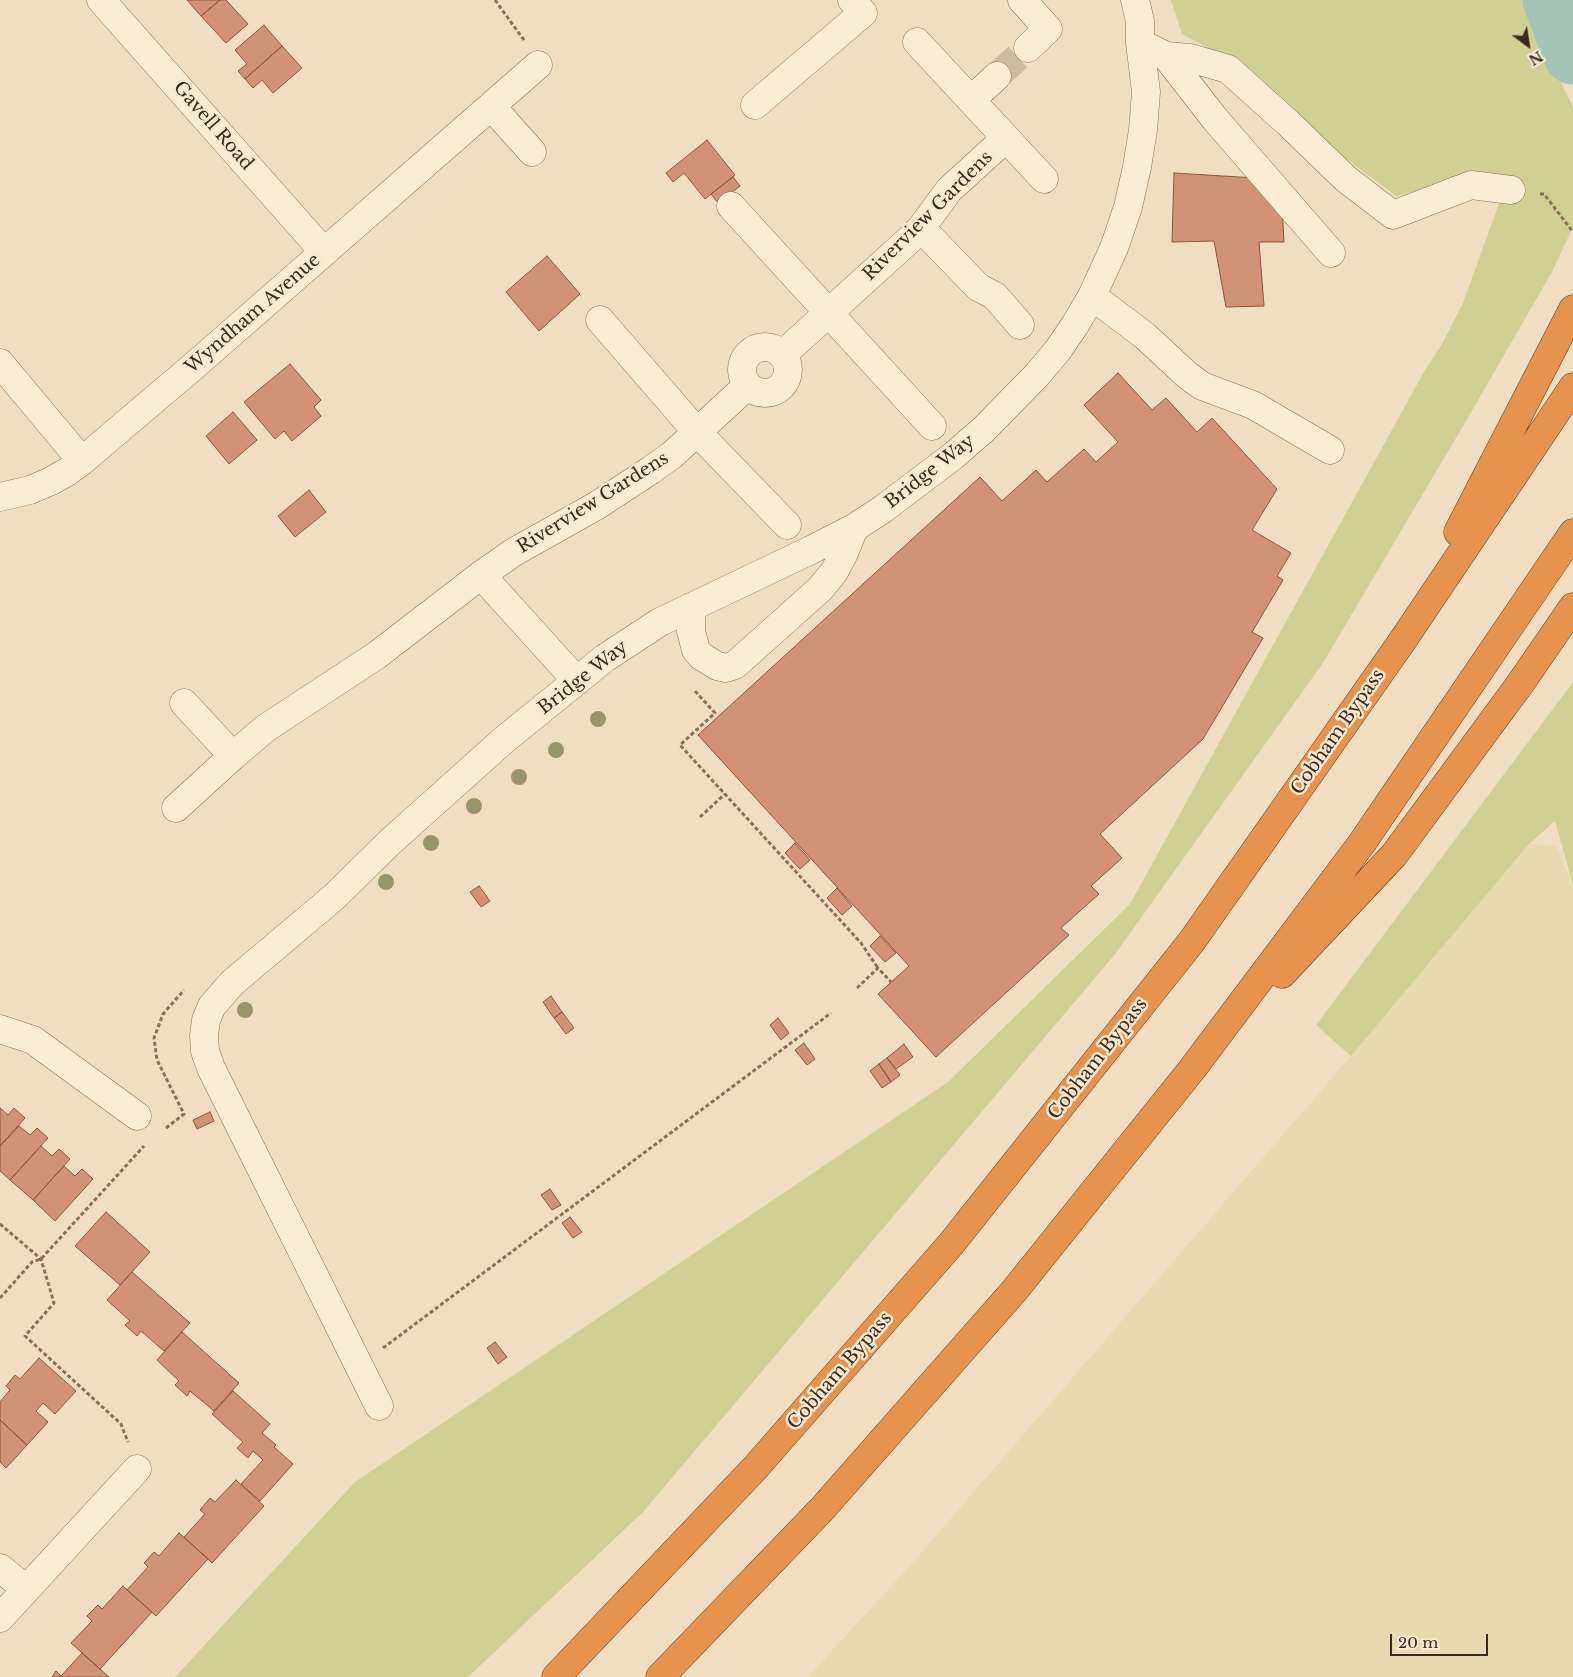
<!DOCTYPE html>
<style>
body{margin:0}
#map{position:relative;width:1573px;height:1677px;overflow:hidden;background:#f1dec2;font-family:"Libre Baskerville",serif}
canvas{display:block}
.north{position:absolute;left:1503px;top:20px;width:50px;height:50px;-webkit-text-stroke:4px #f8e9d2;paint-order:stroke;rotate:149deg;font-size:14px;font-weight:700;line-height:20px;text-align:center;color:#3b291d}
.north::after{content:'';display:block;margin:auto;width:18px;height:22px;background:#3b291d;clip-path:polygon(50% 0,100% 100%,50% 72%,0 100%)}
.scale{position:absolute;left:1390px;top:1634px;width:98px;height:22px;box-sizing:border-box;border:2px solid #3b291d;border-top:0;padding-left:6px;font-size:15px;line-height:18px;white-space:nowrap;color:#3b291d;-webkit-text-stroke:4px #f8e9d2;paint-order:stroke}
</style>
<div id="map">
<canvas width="1573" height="1677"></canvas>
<div class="north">N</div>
<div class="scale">20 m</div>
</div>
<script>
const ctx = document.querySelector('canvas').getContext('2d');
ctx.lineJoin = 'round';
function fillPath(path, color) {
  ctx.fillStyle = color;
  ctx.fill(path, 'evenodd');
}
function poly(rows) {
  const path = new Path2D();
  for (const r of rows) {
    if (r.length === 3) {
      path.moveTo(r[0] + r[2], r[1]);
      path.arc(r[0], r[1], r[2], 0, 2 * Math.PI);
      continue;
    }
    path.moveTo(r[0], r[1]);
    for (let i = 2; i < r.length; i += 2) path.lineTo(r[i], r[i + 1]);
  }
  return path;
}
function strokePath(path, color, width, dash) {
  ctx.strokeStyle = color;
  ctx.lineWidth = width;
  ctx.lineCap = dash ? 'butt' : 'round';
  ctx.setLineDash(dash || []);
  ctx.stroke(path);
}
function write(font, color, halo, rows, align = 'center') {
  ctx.font = font + ' "Libre Baskerville",serif';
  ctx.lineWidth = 5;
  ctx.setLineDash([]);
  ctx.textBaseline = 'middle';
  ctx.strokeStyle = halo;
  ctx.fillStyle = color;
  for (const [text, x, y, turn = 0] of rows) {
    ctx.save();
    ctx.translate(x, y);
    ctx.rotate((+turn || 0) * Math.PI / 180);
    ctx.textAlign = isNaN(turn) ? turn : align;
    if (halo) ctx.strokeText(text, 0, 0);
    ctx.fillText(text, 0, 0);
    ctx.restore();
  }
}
const farmland = poly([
 [1528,844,1557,846,1573,887,1573,1677,808,1677,914,1561,1351,1056]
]);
const green = poly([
 [1171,0,1528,0,1557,74,1573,107,1573,227,1552,272,1469,416,1323,663,1116,953,643,1512,468,1677,175,1677,355,1482,948,1082,1130,904,1425,370,1442,344,1463,303,1506,184,1468,178,1396,196,1329,146,1246,76,1208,48,1182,34],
 [1573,682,1573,885,1555,821,1528,845,1351,1056,1316,1025]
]);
const river = poly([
 [1552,0,1573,55]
]);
const building = poly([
 [187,0,220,0,201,16,187,0],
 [220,0,226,0,248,24,226,43,201,16,220,0],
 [264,25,282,46,245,79,238,71,247,64,235,50,264,25],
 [282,46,302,68,273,93,262,80,253,88,245,79,282,46],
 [707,140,735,175,705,199,684,173,673,182,666,173,707,140],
 [1174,173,1256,178,1282,206,1284,242,1259,242,1264,306,1226,307,1214,241,1172,242,1174,173],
 [733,177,740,186,718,203,711,194,733,177],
 [547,256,580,294,539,331,506,292,547,256],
 [290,364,321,400,314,407,321,416,292,441,284,431,275,439,244,402,290,364],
 [1118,373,1152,410,1166,398,1197,432,1212,418,1277,489,1252,530,1291,553,1277,576,1283,580,1252,632,1263,638,1203,739,1100,834,1122,858,1091,886,1099,894,1061,928,1069,935,936,1057,878,994,909,966,698,735,980,477,1002,501,1036,470,1047,482,1084,449,1096,462,1118,442,1084,405,1118,373],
 [233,412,257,440,229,464,206,436,233,412],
 [309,490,326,512,295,537,278,516,309,490],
 [795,843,810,860,800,869,785,853,795,843],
 [479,886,490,901,481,907,470,892,479,886],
 [837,888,852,906,842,915,827,898,837,888],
 [880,936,896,953,885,962,870,946,880,936],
 [551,996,562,1012,554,1018,543,1002,551,996],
 [562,1012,574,1028,566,1034,554,1018,562,1012],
 [778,1018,789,1033,781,1040,770,1025,778,1018],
 [804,1043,815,1059,807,1065,795,1050,804,1043],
 [904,1044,913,1057,896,1069,887,1058,904,1044],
 [887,1058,900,1075,891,1082,879,1064,887,1058],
 [879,1064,891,1082,882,1088,870,1071,879,1064],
 [0,1108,8,1115,14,1108,25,1118,0,1146,0,1108],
 [210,1112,214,1121,197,1129,193,1120,210,1112],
 [19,1126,30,1135,37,1128,48,1138,10,1180,0,1171,0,1146,19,1126],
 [41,1146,52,1156,59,1149,70,1159,33,1200,10,1180,41,1146],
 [64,1166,75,1176,82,1169,93,1179,55,1221,33,1200,64,1166],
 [550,1189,561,1205,552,1210,541,1195,550,1189],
 [106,1212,150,1252,120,1285,75,1246,106,1212],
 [570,1217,582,1232,573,1238,562,1223,570,1217],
 [132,1272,190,1323,164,1351,141,1331,137,1336,125,1325,130,1321,107,1300,132,1272],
 [182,1332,239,1383,214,1411,190,1391,187,1396,175,1385,179,1381,157,1360,182,1332],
 [495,1342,507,1357,498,1364,487,1348,495,1342],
 [39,1358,76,1391,55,1414,43,1403,36,1411,48,1422,27,1445,0,1420,0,1402,10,1390,6,1386,15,1375,20,1379,39,1358],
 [233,1391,270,1424,262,1433,276,1445,274,1447,293,1464,260,1501,241,1484,263,1460,253,1451,248,1458,237,1448,243,1442,212,1414,233,1391],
 [0,1420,27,1445,6,1468,0,1462,0,1420],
 [236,1480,264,1506,212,1563,184,1537,205,1514,200,1510,210,1498,215,1502,236,1480],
 [179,1533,208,1559,156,1616,127,1590,148,1567,144,1563,154,1552,159,1556,179,1533],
 [123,1586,152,1612,100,1669,71,1643,92,1621,87,1616,98,1605,102,1609,123,1586],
 [82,1653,109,1677,52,1677,56,1671,61,1676,82,1653]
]);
const minorTunnel = poly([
 [997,76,1028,48]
]);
const path = poly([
 [495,0,524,40],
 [1540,194,1544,194,1573,232],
 [695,691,715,713,680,745,861,943,878,968],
 [700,817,725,794],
 [857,988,878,968,891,982],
 [166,1128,184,1114,157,1060,154,1038,163,1014,184,990],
 [0,1224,41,1259,54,1303,25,1336,121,1424,128,1442],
 [0,1298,32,1262,41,1259,144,1146],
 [383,1348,831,1013]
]);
const minor = poly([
 [101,0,324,252],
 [1022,0,1048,29,1028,48],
 [917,42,1044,179],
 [1140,43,1166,56,1190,58,1228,69,1288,123,1346,179,1393,215,1471,185,1511,190],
 [1166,56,1215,119,1331,253],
 [971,100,997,76],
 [755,105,863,13,852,0],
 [491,106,532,152],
 [731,206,932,426],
 [921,228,978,287,995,296,1020,325],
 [1092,296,1145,336,1187,375,1202,386,1253,405,1330,450],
 [600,320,697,432,787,525],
 [765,370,23],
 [782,355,909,240,921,228,949,190,1006,138],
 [0,363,82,461],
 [0,497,30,490,51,481,67,472,82,461,195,365,538,65],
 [481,575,577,681],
 [691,607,691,631,696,650,701,656,717,666,726,668,735,665,820,589,834,572,844,553,854,528],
 [184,703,233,756],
 [176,808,233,756,266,728,377,655,481,575,514,552,596,506,651,470,672,455,747,386],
 [0,1029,33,1040,137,1116],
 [379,1406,211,1068,205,1051,204,1036,206,1020,212,1006,232,983,334,897,390,842,505,739,605,658,660,622,811,550,854,528,883,509,953,456,983,430,1037,375,1058,350,1075,325,1092,296,1114,248,1128,207,1137,167,1143,130,1146,92,1140,43,1140,21,1135,0],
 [0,1568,26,1589],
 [0,1618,137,1469]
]);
const highway = poly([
 [1458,532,1573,309],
 [1282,974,1394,855,1520,684,1573,607],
 [556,1677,755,1468,951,1244,1192,941,1403,640,1573,387],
 [660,1677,822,1509,1014,1291,1193,1068,1362,843,1573,533]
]);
const trees = [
 [598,719],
 [556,750],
 [519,777],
 [474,806],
 [431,843],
 [386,882],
 [245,1010]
];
const streetNames = [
 ["Gavell Road",213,126,49],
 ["Riverview Gardens",928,216,-45],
 ["Wyndham Avenue",253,314,-41],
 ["Bridge Way",930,472,-38],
 ["Riverview Gardens",593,503,-32],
 ["Bridge Way",583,678,-38],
 ["Cobham Bypass",1338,732,-55],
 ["Cobham Bypass",1098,1059,-52],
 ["Cobham Bypass",840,1371,-49]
];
fillPath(farmland, '#e8d9af');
fillPath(green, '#d0d095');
strokePath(river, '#a5c4b7', 59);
fillPath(building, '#d29275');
strokePath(building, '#8e543c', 1);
strokePath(minorTunnel, '#cdbaa1', 28, [28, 14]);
strokePath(minor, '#8d6e58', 29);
strokePath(highway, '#5a3d2c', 29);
strokePath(path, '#8d6e58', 3, [4, 2.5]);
strokePath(minor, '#fbecd6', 28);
strokePath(highway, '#e7934d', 28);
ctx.fillStyle = '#99956a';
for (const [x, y] of trees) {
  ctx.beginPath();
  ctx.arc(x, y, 8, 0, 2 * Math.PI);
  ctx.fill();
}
write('18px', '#3b291d', '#f8e9d2', streetNames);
</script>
